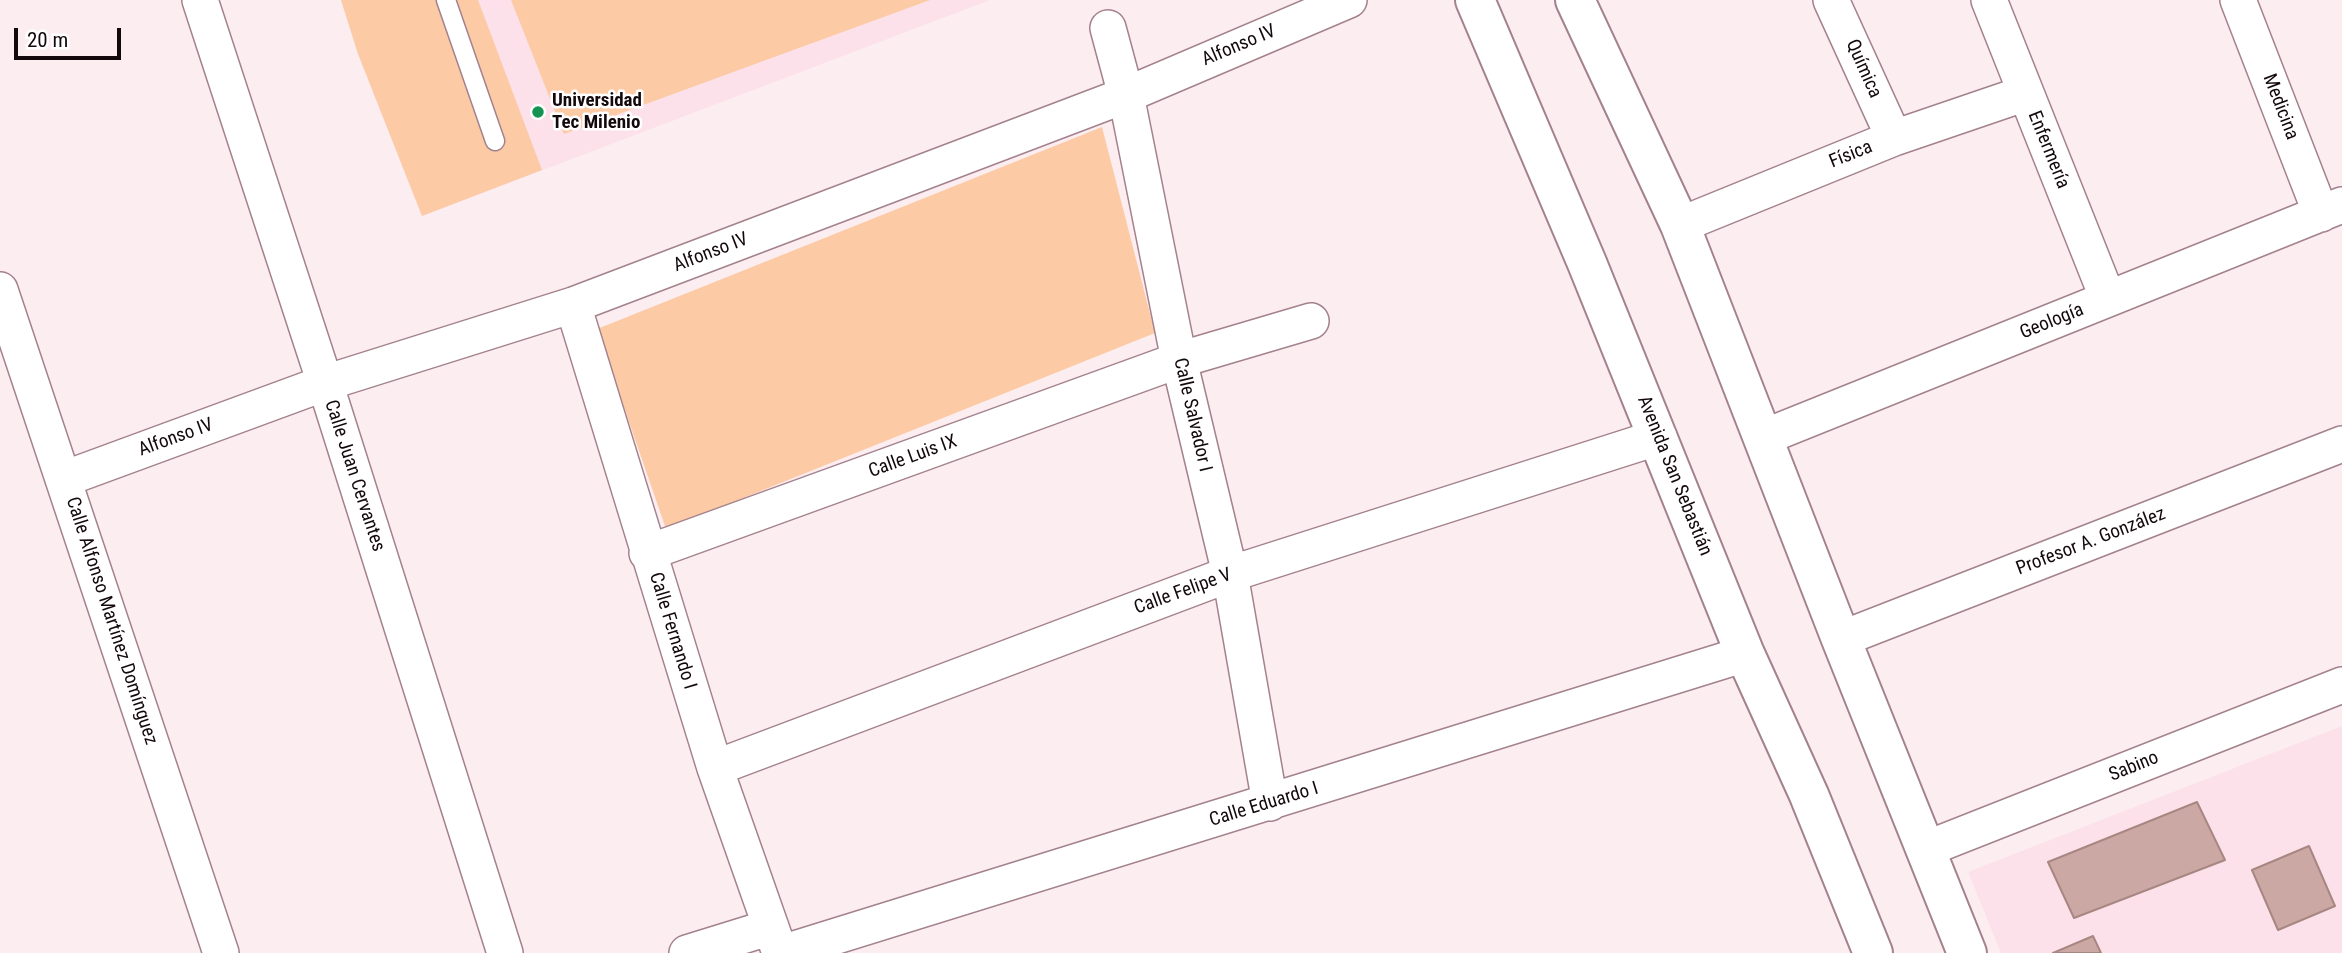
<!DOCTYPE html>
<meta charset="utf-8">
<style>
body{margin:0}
#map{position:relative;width:2342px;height:953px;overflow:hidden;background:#fcedf1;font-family:"Roboto Condensed",sans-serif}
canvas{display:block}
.scale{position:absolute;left:14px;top:28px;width:107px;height:32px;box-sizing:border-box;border:4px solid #13080c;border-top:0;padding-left:9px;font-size:21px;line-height:24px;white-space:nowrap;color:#13080c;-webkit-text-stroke:5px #fff;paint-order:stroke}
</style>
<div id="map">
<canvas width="2342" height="953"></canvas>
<div class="scale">20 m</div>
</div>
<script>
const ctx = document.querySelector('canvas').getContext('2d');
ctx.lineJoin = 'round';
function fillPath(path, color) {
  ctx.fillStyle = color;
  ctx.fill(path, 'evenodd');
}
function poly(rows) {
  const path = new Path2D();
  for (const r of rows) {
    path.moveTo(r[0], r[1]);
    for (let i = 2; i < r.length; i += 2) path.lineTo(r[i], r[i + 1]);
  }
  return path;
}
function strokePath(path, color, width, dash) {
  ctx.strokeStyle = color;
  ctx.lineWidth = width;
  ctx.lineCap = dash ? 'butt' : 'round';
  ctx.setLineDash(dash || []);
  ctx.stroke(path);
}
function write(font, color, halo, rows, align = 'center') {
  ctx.font = font + ' "Roboto Condensed",sans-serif';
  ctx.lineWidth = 5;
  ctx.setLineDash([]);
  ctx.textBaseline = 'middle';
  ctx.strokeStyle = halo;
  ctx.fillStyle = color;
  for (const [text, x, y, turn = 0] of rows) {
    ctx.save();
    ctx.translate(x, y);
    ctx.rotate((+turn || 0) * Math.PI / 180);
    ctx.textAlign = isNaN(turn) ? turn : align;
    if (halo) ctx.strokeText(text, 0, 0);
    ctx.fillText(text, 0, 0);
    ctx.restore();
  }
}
const built = poly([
 [341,0,990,0,422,216,358,54],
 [2342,726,2342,953,2001,953,1968,872]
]);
const green = poly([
 [341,0,478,0,542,170,422,216,358,54],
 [511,0,930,0,564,134],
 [1102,127,1155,333,666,529,597,329]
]);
const building = poly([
 [2197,802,2225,860,2074,918,2048,862,2197,802],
 [2309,846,2335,906,2278,930,2252,870,2309,846],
 [2093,936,2101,953,2053,953,2093,936]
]);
const lane = poly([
 [446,0,495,141]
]);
const street = poly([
 [200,0,325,383,505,953],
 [1831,0,1894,138],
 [1989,0,2108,299],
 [2238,0,2321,214],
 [1108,28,1126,95,1179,360,1230,574,1270,803],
 [1680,225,1894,138,2026,93],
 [0,290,221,953],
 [573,305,715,768,780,953],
 [1762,438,2342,205],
 [64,479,325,383,573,305,1126,95,1349,0],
 [647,553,1179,360,1311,321],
 [1841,639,2342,444],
 [715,768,1230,574,1659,437],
 [1926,849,2342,685],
 [687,953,771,927],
 [782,953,1745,654]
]);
const secondary = poly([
 [1475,0,1587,263,1745,654,1809,795,1873,953],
 [1575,0,1680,225,1841,639,1967,953]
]);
const markers = [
 [538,112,7,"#149351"]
];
const streetNames = [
 ["Alfonso IV",1239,46,-23],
 ["Química",1863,69,66],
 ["Medicina",2280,107,69],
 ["Enfermería",2048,150,68],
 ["Física",1851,155,-22],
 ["Alfonso IV",711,253,-21],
 ["Geología",2052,322,-22],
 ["Calle Salvador I",1192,415,77],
 ["Alfonso IV",176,438,-20],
 ["Calle Luis IX",913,457,-20],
 ["Calle Juan Cervantes",354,476,72],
 ["Avenida San Sebastián",1674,476,68],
 ["Profesor A. González",2091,542,-21],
 ["Calle Felipe V",1183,592,-20],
 ["Calle Alfonso Martínez Domínguez",111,621,72],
 ["Calle Fernando I",672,631,73],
 ["Sabino",2134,767,-22],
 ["Calle Eduardo I",1264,805,-17]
];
const poiNames = [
 ["Universidad",552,101],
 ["Tec Milenio",552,123]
];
fillPath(built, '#fce1ea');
fillPath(green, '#fccba5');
fillPath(building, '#cba8a3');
strokePath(building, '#a88782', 2);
strokePath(lane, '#a3828d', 21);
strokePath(street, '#a3828d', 38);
strokePath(secondary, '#a3828d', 42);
strokePath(lane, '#fff', 18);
strokePath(street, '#fff', 35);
strokePath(secondary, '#fff', 38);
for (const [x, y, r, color] of markers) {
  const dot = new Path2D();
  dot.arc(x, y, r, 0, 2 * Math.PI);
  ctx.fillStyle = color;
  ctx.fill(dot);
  strokePath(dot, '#fff', 2.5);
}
write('19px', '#13080c', '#fff', streetNames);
write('bold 19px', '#13080c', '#fff', poiNames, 'left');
</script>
